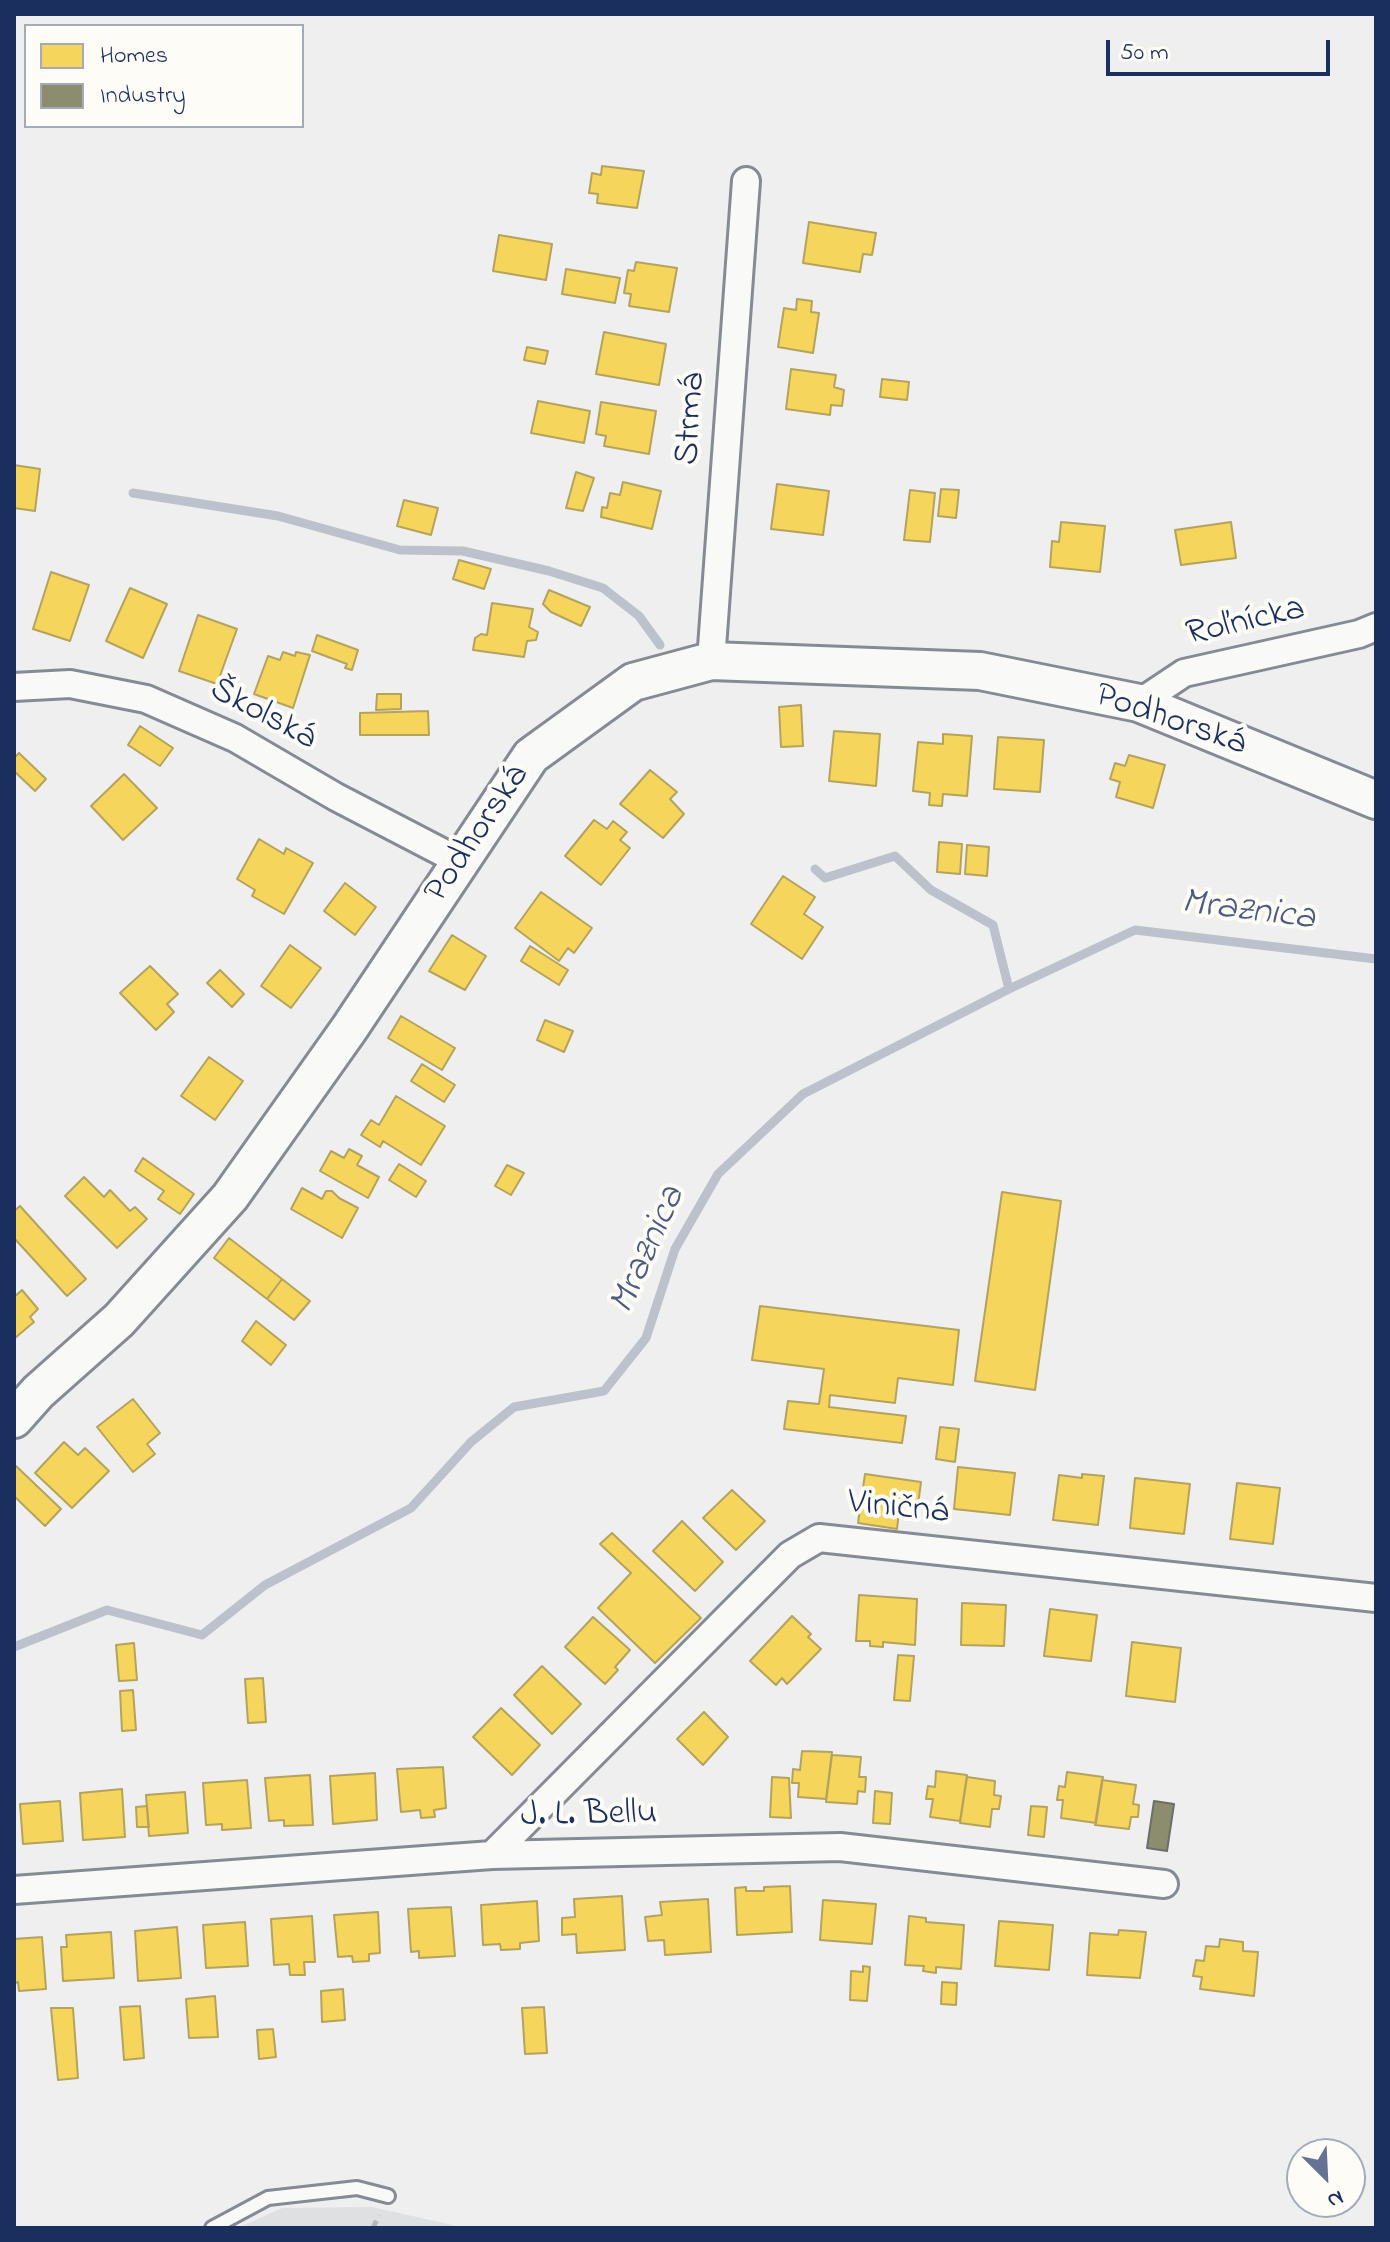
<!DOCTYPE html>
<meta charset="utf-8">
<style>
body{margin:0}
#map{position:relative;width:1390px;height:2242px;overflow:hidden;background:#efefef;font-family:"Indie Flower",sans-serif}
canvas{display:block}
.frame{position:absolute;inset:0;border:16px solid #1b2f5e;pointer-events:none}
.legend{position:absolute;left:24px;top:24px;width:280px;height:104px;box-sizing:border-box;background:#fdfcf7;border:2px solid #a3aaba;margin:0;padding:10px 14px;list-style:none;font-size:24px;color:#1b2f5e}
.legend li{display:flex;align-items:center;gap:16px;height:40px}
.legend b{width:40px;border:2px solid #a3aaba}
.north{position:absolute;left:1286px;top:2138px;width:80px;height:80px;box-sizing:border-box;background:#fdfcf7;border:2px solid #a3aaba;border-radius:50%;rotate:156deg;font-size:22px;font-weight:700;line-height:32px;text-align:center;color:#1b2f5e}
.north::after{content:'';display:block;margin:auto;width:28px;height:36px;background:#657291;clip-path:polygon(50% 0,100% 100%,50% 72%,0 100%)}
.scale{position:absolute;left:1106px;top:40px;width:224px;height:36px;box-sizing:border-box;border:4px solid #1b2f5e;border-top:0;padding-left:10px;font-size:24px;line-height:28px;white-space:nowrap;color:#1b2f5e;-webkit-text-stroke:6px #fdfcf7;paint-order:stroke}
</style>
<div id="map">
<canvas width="1390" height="2242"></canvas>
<div class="frame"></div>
<ul class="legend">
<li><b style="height:22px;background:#f6d55c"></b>Homes</li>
<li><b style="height:22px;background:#8c8c6e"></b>Industry</li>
</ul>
<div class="north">N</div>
<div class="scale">50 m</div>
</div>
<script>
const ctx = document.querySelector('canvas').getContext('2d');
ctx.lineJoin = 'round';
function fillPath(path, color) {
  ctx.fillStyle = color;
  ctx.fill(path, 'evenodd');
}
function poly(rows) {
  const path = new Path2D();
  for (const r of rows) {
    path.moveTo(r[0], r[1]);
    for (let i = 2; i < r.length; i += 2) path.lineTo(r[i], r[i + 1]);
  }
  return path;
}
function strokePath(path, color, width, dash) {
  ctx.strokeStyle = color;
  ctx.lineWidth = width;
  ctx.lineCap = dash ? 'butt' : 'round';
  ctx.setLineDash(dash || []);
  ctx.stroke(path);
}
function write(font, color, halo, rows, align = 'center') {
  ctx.font = font + ' "Indie Flower",sans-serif';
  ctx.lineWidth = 8;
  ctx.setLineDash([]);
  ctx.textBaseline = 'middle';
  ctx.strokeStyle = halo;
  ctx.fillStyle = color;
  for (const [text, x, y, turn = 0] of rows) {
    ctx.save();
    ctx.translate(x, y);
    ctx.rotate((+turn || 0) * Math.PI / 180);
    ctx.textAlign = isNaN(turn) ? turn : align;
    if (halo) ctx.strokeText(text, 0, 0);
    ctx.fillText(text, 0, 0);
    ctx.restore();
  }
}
const green = poly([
 [372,2207,466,2228,238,2228,282,2208]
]);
const homes = poly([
 [602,166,644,171,637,208,597,203,598,194,589,193,592,173,601,175,602,166],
 [809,222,876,233,872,255,863,254,860,272,803,263,809,222],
 [499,235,552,244,546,280,493,271,499,235],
 [636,262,677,268,669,312,629,306,631,294,624,293,628,270,634,271,636,262],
 [566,269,620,278,615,303,562,294,566,269],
 [797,299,812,301,811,312,819,313,813,353,778,347,784,308,796,310,797,299],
 [604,332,666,344,659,385,596,374,604,332],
 [527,347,548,351,545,364,524,360,527,347],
 [791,369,836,375,834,387,844,390,842,406,831,405,830,415,786,409,791,369],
 [882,379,909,382,907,400,880,397,882,379],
 [538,401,590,411,584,443,531,433,538,401],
 [601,402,656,411,649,454,604,446,606,436,596,434,601,402],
 [14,465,40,469,35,511,14,508,14,465],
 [576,472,594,478,583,511,566,508,576,472],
 [623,482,661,491,652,529,601,517,602,507,607,508,610,493,620,495,623,482],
 [777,484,829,491,823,535,771,529,777,484],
 [941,489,959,490,956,518,938,516,941,489],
 [910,490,935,493,930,542,904,540,910,490],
 [404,500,438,508,431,535,397,526,404,500],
 [1061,522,1105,526,1100,572,1050,567,1052,541,1059,542,1061,522],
 [1231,522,1236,558,1181,565,1175,530,1231,522],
 [459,560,491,569,484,589,453,579,459,560],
 [51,572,89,585,70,641,33,629,51,572],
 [130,588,167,604,143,658,106,641,130,588],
 [549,590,590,607,581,626,551,612,543,604,549,590],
 [492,603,533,609,529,627,538,632,536,640,527,641,524,657,473,650,475,638,481,634,487,635,492,603],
 [198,615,237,629,217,684,179,671,198,615],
 [317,635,358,650,352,670,345,668,347,664,312,651,317,635],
 [283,652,295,656,296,652,310,655,293,708,254,694,268,656,280,660,283,652],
 [377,694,401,694,401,709,376,710,377,694],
 [801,705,803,746,781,747,779,707,801,705],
 [428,711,429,735,360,735,360,713,428,711],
 [140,726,173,748,160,766,128,745,140,726],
 [834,731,880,734,876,786,829,781,834,731],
 [943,734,972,736,967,796,943,794,942,806,929,805,930,793,913,791,918,742,943,744,943,734],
 [998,737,1044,740,1040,792,994,789,998,737],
 [19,753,46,779,35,791,14,771,14,758,19,753],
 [1129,755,1165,765,1153,808,1116,797,1120,782,1110,779,1115,763,1125,766,1129,755],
 [650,770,677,792,670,799,684,814,663,838,620,804,650,770],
 [124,774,157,808,123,840,91,806,124,774],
 [594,820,607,829,613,821,627,832,620,840,630,848,601,885,565,856,594,820],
 [259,839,284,854,286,848,313,863,284,914,252,896,255,890,237,879,259,839],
 [939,842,962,844,960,874,937,872,939,842],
 [967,845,989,847,987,876,965,874,967,845],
 [783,876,815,897,804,914,823,927,802,959,751,924,783,876],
 [345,883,376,907,355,935,324,911,345,883],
 [541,892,592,928,574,953,568,948,559,961,515,928,541,892],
 [452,935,486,956,465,990,429,971,452,935],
 [290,945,321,968,291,1008,261,986,290,945],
 [530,946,568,970,559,985,521,961,530,946],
 [150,966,178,994,167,1004,174,1012,156,1030,120,993,150,966],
 [220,970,244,994,232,1007,207,983,220,970],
 [401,1016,455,1048,442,1070,388,1038,401,1016],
 [545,1020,573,1031,564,1052,537,1040,545,1020],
 [209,1057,243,1081,215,1120,181,1096,209,1057],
 [422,1064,455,1085,444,1102,411,1081,422,1064],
 [396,1096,445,1126,421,1165,383,1141,380,1147,361,1135,371,1120,379,1125,396,1096],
 [349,1149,362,1156,357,1165,379,1177,368,1198,320,1171,331,1151,344,1158,349,1149],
 [143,1158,194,1194,180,1214,158,1199,164,1191,135,1171,143,1158],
 [399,1164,426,1181,416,1197,389,1180,399,1164],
 [507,1165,524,1173,511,1195,495,1186,507,1165],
 [84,1177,104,1197,110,1190,130,1211,135,1207,147,1219,117,1248,65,1196,84,1177],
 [302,1188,322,1199,326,1191,332,1191,339,1198,358,1208,342,1238,291,1209,302,1188],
 [1002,1192,1061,1201,1035,1390,975,1381,1002,1192],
 [20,1206,86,1279,67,1296,14,1238,14,1211,20,1206],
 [229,1238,282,1279,267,1299,214,1258,229,1238],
 [282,1279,310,1301,294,1320,267,1299,282,1279],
 [22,1290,38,1309,30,1317,34,1322,15,1338,14,1297,22,1290],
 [760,1306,959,1330,953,1385,898,1378,895,1403,830,1395,829,1407,906,1416,902,1443,784,1429,788,1401,819,1404,824,1369,752,1360,760,1306],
 [256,1321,286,1345,271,1365,242,1341,256,1321],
 [133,1399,160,1433,147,1444,155,1454,133,1472,97,1427,133,1399],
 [940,1427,959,1429,955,1462,936,1459,940,1427],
 [64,1442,78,1455,85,1448,109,1471,72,1508,35,1473,64,1442],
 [16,1466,61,1509,45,1526,14,1496,14,1469,16,1466],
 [958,1467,1015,1473,1010,1515,954,1509,958,1467],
 [865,1474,921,1482,918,1505,900,1503,897,1529,858,1523,865,1474],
 [1082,1474,1104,1476,1098,1525,1053,1520,1059,1475,1082,1478,1082,1474],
 [1135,1478,1190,1484,1184,1534,1130,1528,1135,1478],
 [1237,1483,1280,1488,1273,1544,1230,1539,1237,1483],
 [732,1490,765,1521,736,1550,703,1518,732,1490],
 [682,1521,723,1562,695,1591,653,1551,682,1521],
 [612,1533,701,1618,655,1663,598,1608,631,1573,600,1544,612,1533],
 [859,1595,917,1599,915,1645,883,1642,883,1647,870,1646,870,1641,856,1641,859,1595],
 [962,1603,1006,1605,1004,1646,961,1645,962,1603],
 [1050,1609,1097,1615,1091,1661,1044,1656,1050,1609],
 [792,1616,811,1634,808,1637,821,1649,787,1684,782,1678,776,1685,750,1661,792,1616],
 [593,1617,630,1650,615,1667,618,1670,605,1684,565,1647,593,1617],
 [1132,1642,1181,1648,1175,1702,1126,1696,1132,1642],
 [134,1643,137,1680,119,1681,116,1645,134,1643],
 [898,1655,914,1656,910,1701,894,1700,898,1655],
 [542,1666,581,1704,552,1734,514,1695,542,1666],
 [263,1678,266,1722,248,1723,245,1679,263,1678],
 [133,1690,136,1730,122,1731,120,1691,133,1690],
 [501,1708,540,1745,512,1775,473,1737,501,1708],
 [704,1712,728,1737,703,1765,677,1739,704,1712],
 [802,1751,832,1752,826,1799,798,1797,799,1783,792,1783,793,1769,800,1770,802,1751],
 [832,1755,861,1757,859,1777,866,1777,865,1792,858,1791,857,1804,826,1802,832,1755],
 [443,1767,446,1808,434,1810,435,1817,421,1818,420,1810,401,1812,397,1769,443,1767],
 [936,1771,967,1775,960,1821,930,1817,933,1799,926,1799,928,1786,935,1787,936,1771],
 [1067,1772,1103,1777,1096,1823,1061,1818,1063,1800,1057,1800,1059,1786,1065,1787,1067,1772],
 [375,1773,377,1820,333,1824,330,1776,375,1773],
 [310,1775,313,1825,284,1826,284,1820,269,1821,265,1778,310,1775],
 [772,1777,789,1778,791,1818,770,1817,772,1777],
 [967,1777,995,1781,994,1795,1001,1796,999,1809,992,1809,990,1827,960,1823,967,1777],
 [247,1780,251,1828,222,1830,222,1824,206,1825,203,1783,247,1780],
 [1102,1780,1136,1785,1133,1804,1139,1805,1138,1817,1131,1817,1129,1829,1095,1825,1102,1780],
 [122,1789,125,1837,83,1840,80,1793,122,1789],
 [875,1791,892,1793,890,1824,873,1823,875,1791],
 [185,1792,188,1833,149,1836,146,1795,185,1792],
 [60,1801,63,1841,23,1844,20,1804,60,1801],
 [147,1806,149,1827,137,1827,136,1807,147,1806],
 [1031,1806,1047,1807,1044,1837,1028,1835,1031,1806],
 [790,1886,792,1932,737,1935,735,1888,746,1887,746,1891,764,1891,764,1887,790,1886],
 [622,1896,625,1950,577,1953,576,1934,562,1935,562,1918,575,1917,574,1899,622,1896],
 [708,1899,711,1952,665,1955,664,1940,648,1941,645,1917,662,1915,660,1902,708,1899],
 [823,1900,876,1904,872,1944,820,1940,823,1900],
 [537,1901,539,1941,520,1943,520,1949,501,1950,500,1944,483,1945,481,1905,537,1901],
 [451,1907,455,1956,419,1958,419,1951,411,1952,408,1909,451,1907],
 [378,1912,380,1953,369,1954,369,1961,353,1962,352,1956,338,1957,334,1915,378,1912],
 [312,1916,315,1962,304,1962,305,1975,290,1975,289,1964,274,1965,271,1919,312,1916],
 [909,1916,926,1918,926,1922,964,1925,961,1969,936,1967,936,1973,923,1971,924,1966,905,1965,909,1916],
 [999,1921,1053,1925,1049,1970,995,1966,999,1921],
 [245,1922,248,1966,206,1968,203,1925,245,1922],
 [177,1927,181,1978,138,1981,135,1931,177,1927],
 [1119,1930,1146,1932,1140,1978,1087,1975,1090,1933,1118,1935,1119,1930],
 [111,1932,114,1978,63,1981,61,1947,67,1947,66,1935,111,1932],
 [42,1937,46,1989,19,1991,18,1982,14,1983,14,1939,42,1937],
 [1220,1939,1243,1942,1243,1951,1258,1952,1254,1996,1200,1989,1202,1977,1193,1976,1196,1960,1204,1961,1206,1946,1219,1947,1220,1939],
 [863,1966,870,1967,867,2001,850,2000,851,1971,863,1972,863,1966],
 [942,1982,957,1983,956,2005,941,2004,942,1982],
 [343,1989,345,2020,322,2022,321,1991,343,1989],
 [215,1996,218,2037,189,2038,186,1999,215,1996],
 [140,2006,144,2058,124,2060,120,2007,140,2006],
 [544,2007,547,2053,525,2054,522,2008,544,2007],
 [51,2008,73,2008,78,2078,58,2080,51,2008],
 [273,2029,276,2057,259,2059,257,2030,273,2029]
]);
const industry = poly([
 [1154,1801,1174,1804,1167,1851,1147,1848,1154,1801]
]);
const stream = poly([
 [133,493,278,516,400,550,463,551,549,571,603,588,639,616,660,645],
 [815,869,825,878,895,856,931,890,993,925,1009,989],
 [14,1647,107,1610,202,1635,265,1585,411,1508,471,1442,514,1407,604,1391,646,1338,675,1249,718,1174,803,1094,1009,989,1135,930,1376,959]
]);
const path = poly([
 [373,2228,379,2215]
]);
const lane = poly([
 [212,2228,268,2198,357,2188,388,2196]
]);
const street = poly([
 [711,661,746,181],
 [14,687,70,684,146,699,235,738,336,797,461,862],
 [1139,703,1184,673,1359,634,1376,627],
 [492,1855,790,1555,819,1538,1376,1598],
 [14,1890,492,1855,840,1847,1164,1884]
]);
const secondary = poly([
 [14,1419,38,1392,119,1320,230,1197,349,1029,531,756,633,682,711,661,980,671,1139,703,1376,800]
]);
const streetNames = [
 ["Strmá",693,419,-86],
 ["Roľnícka",1246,624,-13],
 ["Školská",262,716,28],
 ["Podhorská",1170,722,19],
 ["Podhorská",479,835,-56],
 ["Viničná",898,1510,6],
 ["J. L. Bellu",589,1817,-1]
];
const waterNames = [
 ["Mraznica",1248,913,7],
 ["Mraznica",650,1251,-66]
];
fillPath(green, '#dee0e2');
fillPath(homes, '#f6d55c');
strokePath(homes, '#b4a35d', 2);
fillPath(industry, '#8c8c6e');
strokePath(industry, '#6a7069', 2);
strokePath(stream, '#bdc1cc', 9);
strokePath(lane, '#868a93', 18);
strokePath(street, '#868a93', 32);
strokePath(secondary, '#868a93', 42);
strokePath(path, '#b4b7bc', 5, [8, 6]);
strokePath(lane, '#f9f9f8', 12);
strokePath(street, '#f9f9f8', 26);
strokePath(secondary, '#f9f9f8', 36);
write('36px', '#1b2f5e', '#fdfcf7', streetNames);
write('italic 38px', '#4c5b7f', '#fdfcf7', waterNames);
</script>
